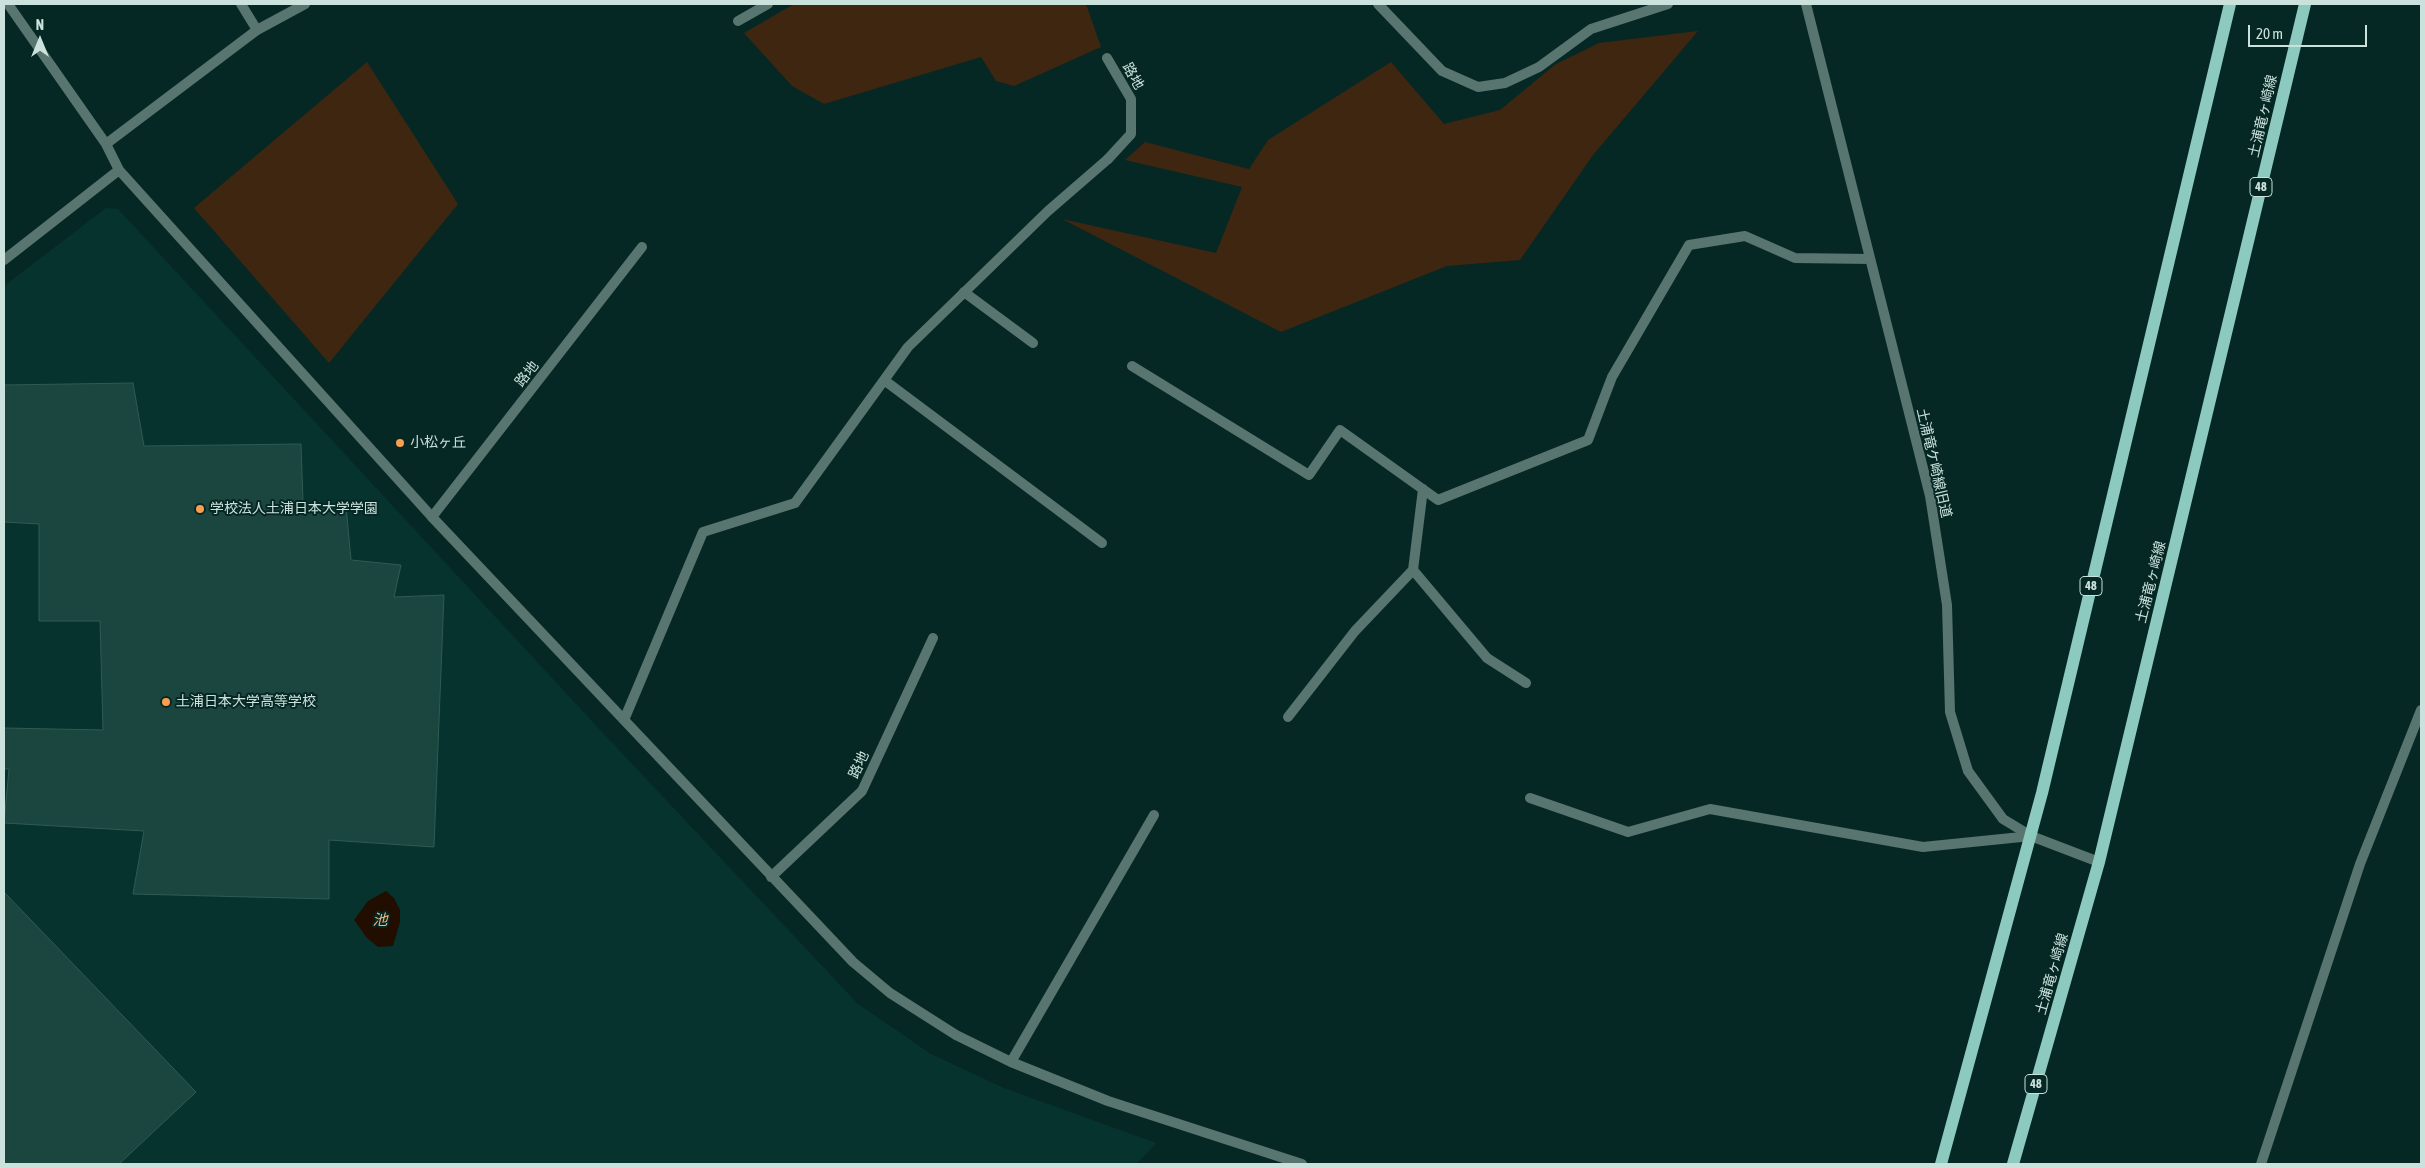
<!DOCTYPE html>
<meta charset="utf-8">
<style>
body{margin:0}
#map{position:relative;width:2425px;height:1168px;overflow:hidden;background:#062824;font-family:"Asap Condensed",sans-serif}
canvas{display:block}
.frame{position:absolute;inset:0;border:5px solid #cae1dc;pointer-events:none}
.north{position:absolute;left:15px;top:15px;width:50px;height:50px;-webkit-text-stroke:4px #062824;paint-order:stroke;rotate:0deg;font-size:14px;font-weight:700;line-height:20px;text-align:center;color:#cae1dc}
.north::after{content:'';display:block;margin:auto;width:18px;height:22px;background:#cae1dc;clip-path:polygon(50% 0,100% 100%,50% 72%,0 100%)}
.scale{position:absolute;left:2248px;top:25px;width:119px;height:22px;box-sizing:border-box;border:2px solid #cae1dc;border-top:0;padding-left:6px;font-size:15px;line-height:18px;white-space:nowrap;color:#cae1dc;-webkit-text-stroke:4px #062824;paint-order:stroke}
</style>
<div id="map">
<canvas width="2425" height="1168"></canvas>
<div class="frame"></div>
<div class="north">N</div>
<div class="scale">20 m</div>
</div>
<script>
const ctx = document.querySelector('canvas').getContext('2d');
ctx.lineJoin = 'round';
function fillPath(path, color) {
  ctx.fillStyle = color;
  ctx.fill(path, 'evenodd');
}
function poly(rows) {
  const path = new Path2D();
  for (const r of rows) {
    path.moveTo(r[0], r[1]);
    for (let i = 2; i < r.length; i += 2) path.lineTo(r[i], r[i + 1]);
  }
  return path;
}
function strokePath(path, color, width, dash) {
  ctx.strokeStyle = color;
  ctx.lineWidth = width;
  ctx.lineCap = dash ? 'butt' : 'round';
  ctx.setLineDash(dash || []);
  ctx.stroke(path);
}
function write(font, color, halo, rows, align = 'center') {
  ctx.font = font + ' "Asap Condensed","Noto Sans JP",sans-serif';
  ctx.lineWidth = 4;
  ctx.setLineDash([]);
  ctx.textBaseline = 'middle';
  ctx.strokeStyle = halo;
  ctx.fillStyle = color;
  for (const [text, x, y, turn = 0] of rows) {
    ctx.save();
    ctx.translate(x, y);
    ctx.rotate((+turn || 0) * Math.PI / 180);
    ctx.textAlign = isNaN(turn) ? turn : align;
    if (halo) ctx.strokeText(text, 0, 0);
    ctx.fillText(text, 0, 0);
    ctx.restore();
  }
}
const built = poly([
 [106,208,118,209,602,732,858,1004,931,1054,1004,1088,1156,1143,1137,1164,4,1164,4,286]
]);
const green = poly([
 [794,4,1086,4,1101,47,1014,86,996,81,981,57,824,104,792,86,744,33],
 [1698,31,1593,155,1520,260,1447,266,1281,332,1062,219,1216,253,1242,187,1125,160,1145,142,1249,169,1268,140,1391,62,1444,124,1500,110,1556,64,1599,43],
 [367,62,458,204,329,363,194,208]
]);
const water = poly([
 [386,891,394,898,400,910,400,922,393,946,378,947,367,938,354,920,368,901]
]);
const building = poly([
 [133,383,144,446,301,444,303,502,346,506,351,560,401,565,394,597,444,595,434,847,329,840,329,899,133,894,144,831,4,823,9,769,4,769,4,728,103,730,100,621,39,621,39,524,4,522,4,385,133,383],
 [4,892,196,1092,119,1164,4,1164,4,892]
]);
const lane = poly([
 [241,4,257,30],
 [1378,4,1442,71,1478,87,1505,83,1539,67,1591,29,1668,4],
 [738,21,768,4],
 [1107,58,1131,99,1131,134,1108,159],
 [964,292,1033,343],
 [432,517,642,247],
 [771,877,862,791,933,638]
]);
const street = poly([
 [8,4,106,144,119,170],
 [1806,4,1930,496,1947,605,1950,712,1968,771,2003,819,2031,836,2099,862],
 [106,144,257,30,305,4],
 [4,260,119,170,432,517,853,962,890,993,956,1035,1011,1062,1108,1101,1302,1164],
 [1132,366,1309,475,1340,430,1438,500,1588,440,1612,377,1689,245,1745,236,1795,258,1870,259],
 [884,380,1102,543],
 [1413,570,1487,658,1526,683],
 [1288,717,1355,631,1413,570,1423,489],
 [624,720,703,532,795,503,908,347,1048,211,1108,159],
 [1530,798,1628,832,1710,809,1923,847,2031,836],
 [1011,1062,1154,815],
 [2261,1164,2360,864,2421,710]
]);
const primary = poly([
 [1941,1164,2042,793,2230,4],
 [2013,1164,2099,862,2305,4]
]);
const markers = [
 [400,443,5,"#f99f4d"],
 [200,509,5,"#f99f4d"],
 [166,702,5,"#f99f4d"]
];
const shields = [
 [2261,187,22],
 [2091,586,22],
 [2036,1084,22]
];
const shieldNames = [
 ["48",2261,187],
 ["48",2091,586],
 ["48",2036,1084]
];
const streetNames = [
 ["路地",1133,76,61],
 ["土浦竜ヶ崎線",2263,116,-77],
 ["路地",527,374,-52],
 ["土浦竜ケ崎線旧道",1934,463,77],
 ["土浦竜ヶ崎線",2151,582,-76],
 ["路地",859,765,-65],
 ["土浦竜ヶ崎線",2052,974,-74]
];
const poiNames = [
 ["小松ヶ丘",410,443],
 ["学校法人土浦日本大学学園",210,509],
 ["土浦日本大学高等学校",176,702]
];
const waterNames = [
 ["池",380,920]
];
fillPath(built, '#06332d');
fillPath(green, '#3e2611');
fillPath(water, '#220e00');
fillPath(building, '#1b4640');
strokePath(building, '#305a54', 1);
strokePath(lane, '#587570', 10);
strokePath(street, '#587570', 10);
strokePath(primary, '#8cc9bf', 12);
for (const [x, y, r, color] of markers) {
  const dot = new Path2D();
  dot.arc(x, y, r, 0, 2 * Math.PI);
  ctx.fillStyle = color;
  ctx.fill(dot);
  strokePath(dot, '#062824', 2);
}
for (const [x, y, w] of shields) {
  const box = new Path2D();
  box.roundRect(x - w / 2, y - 9.5, w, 19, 4);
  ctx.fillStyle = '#062824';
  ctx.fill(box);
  strokePath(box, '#cae1dc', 1);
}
write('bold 12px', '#cae1dc', null, shieldNames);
write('14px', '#cae1dc', '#062824', streetNames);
write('14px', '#cae1dc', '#062824', poiNames, 'left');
write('italic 15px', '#f8b57d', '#062824', waterNames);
</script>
